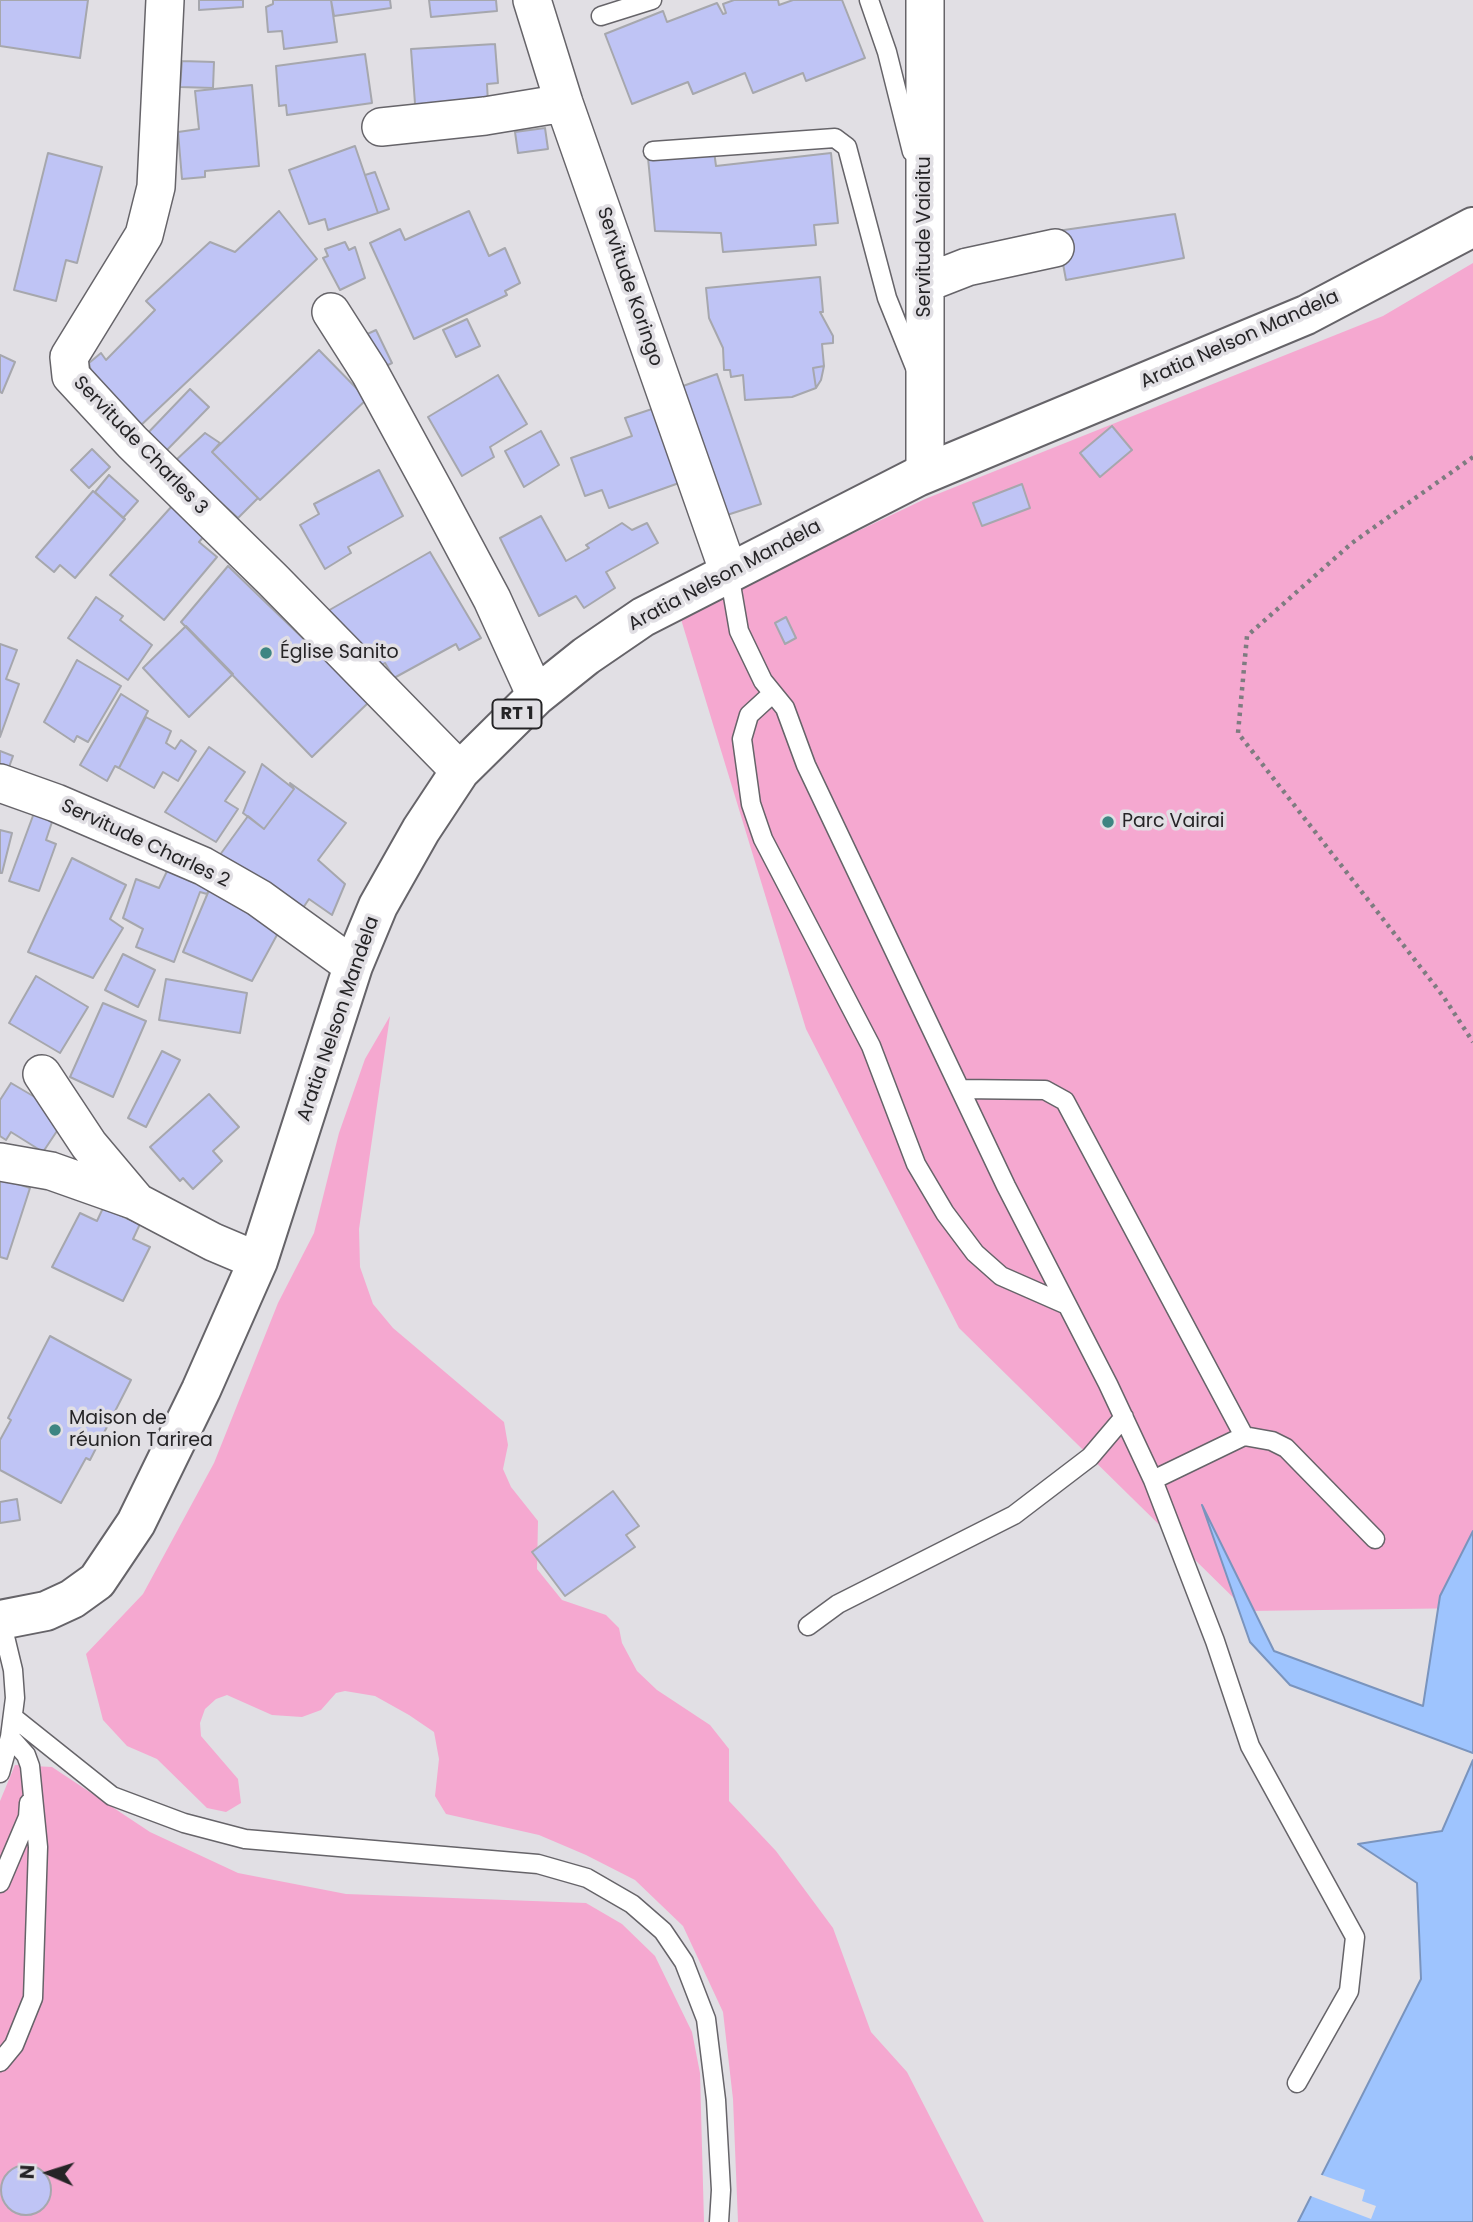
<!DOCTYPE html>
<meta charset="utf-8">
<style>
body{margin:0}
#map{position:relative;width:1473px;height:2222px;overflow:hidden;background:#e1dfe4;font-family:Poppins,sans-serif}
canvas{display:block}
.north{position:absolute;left:14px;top:2138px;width:70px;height:70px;-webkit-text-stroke:5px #e1dfe4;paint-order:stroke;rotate:273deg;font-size:19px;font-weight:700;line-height:28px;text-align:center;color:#252426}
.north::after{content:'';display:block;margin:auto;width:24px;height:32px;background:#252426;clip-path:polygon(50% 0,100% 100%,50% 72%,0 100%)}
</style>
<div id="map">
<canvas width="1473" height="2222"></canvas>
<div class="north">N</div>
</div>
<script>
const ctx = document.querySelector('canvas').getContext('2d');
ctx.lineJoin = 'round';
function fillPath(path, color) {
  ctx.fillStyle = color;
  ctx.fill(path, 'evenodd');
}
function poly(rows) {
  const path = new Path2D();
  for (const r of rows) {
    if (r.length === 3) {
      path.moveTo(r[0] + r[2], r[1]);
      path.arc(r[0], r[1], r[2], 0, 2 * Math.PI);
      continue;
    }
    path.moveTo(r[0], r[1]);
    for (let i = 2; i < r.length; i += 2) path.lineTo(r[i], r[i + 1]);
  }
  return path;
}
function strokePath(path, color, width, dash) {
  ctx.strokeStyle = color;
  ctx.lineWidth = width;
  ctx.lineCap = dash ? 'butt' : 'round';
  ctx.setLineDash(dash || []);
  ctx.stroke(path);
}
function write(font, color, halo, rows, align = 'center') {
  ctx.font = font + ' Poppins,sans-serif';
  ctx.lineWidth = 7;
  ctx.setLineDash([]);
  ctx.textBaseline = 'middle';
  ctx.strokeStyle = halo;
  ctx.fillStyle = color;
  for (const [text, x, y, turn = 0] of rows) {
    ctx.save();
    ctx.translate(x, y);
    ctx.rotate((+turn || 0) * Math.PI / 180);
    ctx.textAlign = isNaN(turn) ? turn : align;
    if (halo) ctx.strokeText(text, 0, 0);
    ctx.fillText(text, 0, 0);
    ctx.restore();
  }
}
const green = poly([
 [1473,263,1473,1608,1247,1611,959,1328,806,1029,680,616,925,499,1383,316],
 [390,1016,359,1229,360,1267,373,1304,393,1328,504,1422,508,1445,503,1469,511,1487,538,1521,537,1569,562,1600,606,1615,619,1628,622,1643,637,1671,657,1690,710,1725,729,1749,729,1801,776,1851,833,1928,871,2032,907,2072,984,2222,738,2222,733,2099,723,2012,683,1926,635,1880,586,1855,539,1835,446,1814,435,1796,439,1759,434,1732,409,1715,375,1696,345,1691,336,1693,321,1710,302,1717,272,1715,227,1695,216,1699,205,1709,200,1723,201,1736,238,1779,241,1803,226,1812,207,1808,157,1759,127,1746,103,1720,86,1654,143,1594,214,1463,278,1303,314,1233,339,1133,365,1059],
 [15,1765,52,1767,150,1832,238,1873,346,1894,586,1903,622,1924,655,1956,692,2032,700,2073,704,2222,0,2222,0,1801]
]);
const water = poly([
 [1202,1505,1274,1651,1423,1706,1440,1596,1473,1531,1473,1753,1290,1685,1250,1642,1202,1505],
 [1473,1760,1473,2222,1298,2222,1421,1979,1417,1883,1358,1844,1442,1831,1473,1760]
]);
const pier = poly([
 [1319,2174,1365,2190,1362,2201,1376,2206,1371,2219,1308,2195]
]);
const building = poly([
 [0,0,88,0,80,58,0,46,0,0],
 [199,0,243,0,243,7,199,10,199,0],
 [273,0,331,0,337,42,284,49,282,31,268,32,266,7,273,4,273,0],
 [331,0,390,0,391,8,334,16,331,0],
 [429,0,496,0,497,11,431,17,429,0],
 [734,0,778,0,779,5,793,0,842,0,865,58,806,81,803,73,753,93,745,73,693,94,688,82,632,104,605,34,663,11,667,22,717,3,723,14,726,13,723,4,734,0],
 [495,44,498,83,487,84,488,103,416,117,411,49,495,44],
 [365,54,372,103,287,115,286,105,279,106,276,66,365,54],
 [182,61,214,62,213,88,180,87,182,61],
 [252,85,259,166,205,171,205,177,182,179,178,132,199,129,195,91,252,85],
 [545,128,548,149,518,153,515,132,545,128],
 [355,146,378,213,328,230,325,219,309,224,289,170,355,146],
 [714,151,716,166,831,153,838,223,814,225,816,245,723,252,721,233,655,231,648,158,714,151],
 [48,153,102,167,77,263,66,260,56,301,14,290,48,153],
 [375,172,389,209,378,213,365,175,375,172],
 [279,211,317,259,138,428,93,380,89,363,101,353,106,360,155,310,146,301,210,242,235,252,279,211],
 [469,211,489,256,505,248,520,283,505,291,507,295,414,339,370,243,400,229,405,240,469,211],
 [1175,214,1184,258,1066,280,1057,231,1175,214],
 [345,242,349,250,355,247,365,278,340,290,323,258,328,256,325,249,345,242],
 [820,277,823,312,820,312,833,336,833,343,822,344,824,366,813,368,816,388,792,397,745,400,743,375,731,377,730,370,724,370,723,348,709,318,706,288,820,277],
 [467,319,480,346,456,357,443,330,467,319],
 [376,330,392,363,380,369,363,336,376,330],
 [319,350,367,399,260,500,212,452,319,350],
 [0,355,15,362,2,393,0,392,0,355],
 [824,366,821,380,816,388,813,368,824,366],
 [717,374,761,504,727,515,683,386,717,374],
 [498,375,527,424,490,447,494,457,462,476,428,417,498,375],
 [190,389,209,407,164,453,145,436,190,389],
 [652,409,679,483,609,508,602,490,585,496,571,458,632,436,625,418,652,409],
 [1112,426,1132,450,1100,477,1080,453,1112,426],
 [541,431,559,465,524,487,505,451,541,431],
 [205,433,220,443,212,452,258,498,238,518,175,461,205,433],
 [92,449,110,467,89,488,71,470,92,449],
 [379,470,403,516,348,547,351,553,325,569,300,525,319,514,314,504,379,470],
 [109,475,138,501,123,518,95,492,109,475],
 [1022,484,1030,508,982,526,973,503,1022,484],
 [93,491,125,519,75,578,60,565,54,572,36,557,93,491],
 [172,506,205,535,199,542,217,557,164,620,110,575,172,506],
 [541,516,566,561,589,548,586,545,622,523,632,530,647,523,658,543,606,572,615,588,584,608,576,596,539,616,500,538,541,516],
 [430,552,481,638,459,650,456,644,394,678,385,663,380,666,326,612,430,552],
 [228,566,369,702,312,757,181,622,228,566],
 [96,597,123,616,120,620,152,645,128,680,68,638,96,597],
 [786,617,796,638,785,644,775,623,786,617],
 [186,626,233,674,189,717,143,668,186,626],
 [0,644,17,650,6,679,19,684,0,737,0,644],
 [77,660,121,686,88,742,77,736,74,742,44,722,77,660],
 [121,694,148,711,119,768,115,766,107,781,80,765,121,694],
 [146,717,171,731,166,743,175,749,181,740,196,751,178,781,163,772,154,788,119,768,146,717],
 [209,747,245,772,225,801,238,809,216,842,165,812,209,747],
 [0,751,13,756,8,770,0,767,0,751],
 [262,764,294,789,264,829,243,813,262,764],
 [290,783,346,823,318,860,345,884,332,915,309,899,299,914,217,859,248,816,264,829,294,789,290,783],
 [34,813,53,819,46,840,56,844,39,891,9,881,34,813],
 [0,830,12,833,2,873,0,873,0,830],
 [72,858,126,885,110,919,123,928,93,978,28,952,72,858],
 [169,867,211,886,207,894,200,892,174,962,136,947,143,929,123,918,136,879,159,888,169,867],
 [212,883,284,922,252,981,183,952,212,883],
 [123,954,155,970,138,1007,105,990,123,954],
 [36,976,88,1007,60,1053,9,1023,36,976],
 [166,979,247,993,240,1033,159,1020,166,979],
 [103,1003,146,1021,113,1097,70,1077,103,1003],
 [162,1051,180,1060,146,1127,128,1118,162,1051],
 [11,1083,67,1116,43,1152,11,1132,6,1140,0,1136,0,1100,11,1083],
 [209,1094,239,1127,213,1151,222,1161,193,1189,183,1178,180,1181,150,1147,209,1094],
 [0,1178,30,1188,7,1259,0,1257,0,1178],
 [103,1208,140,1224,133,1239,150,1247,123,1301,52,1267,80,1213,97,1221,103,1208],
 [50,1336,131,1380,90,1460,86,1458,61,1503,0,1470,0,1440,11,1420,8,1418,50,1336],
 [613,1491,639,1526,626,1535,635,1547,565,1596,532,1552,613,1491],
 [17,1499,20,1520,0,1523,0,1502,17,1499],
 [26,2190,25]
]);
const path = poly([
 [1473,457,1352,543,1247,636,1238,733,1443,996,1473,1042]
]);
const service = poly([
 [869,0,887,52,912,152],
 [601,16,652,0],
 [653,151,835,138,847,147,887,298,916,370],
 [729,573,739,631,763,681,785,708,806,765,1006,1186,1108,1384,1153,1480,1215,1641,1250,1746,1355,1937,1349,1991,1297,2083],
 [773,693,749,715,742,739,751,804,763,839,871,1046,916,1164,945,1213,975,1253,1001,1276,1067,1305],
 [960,1089,1045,1090,1065,1101,1244,1436],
 [1153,1480,1244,1436,1272,1441,1286,1448,1375,1539],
 [808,1626,838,1604,1014,1515,1090,1457,1124,1417],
 [13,1717,112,1796,184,1823,245,1839,538,1864,587,1878,632,1904,663,1931,684,1962,706,2019,716,2100,721,2190,719,2222],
 [0,1773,10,1737,15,1698,13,1670,1,1620],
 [0,1883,28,1817,29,1803],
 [0,2062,14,2045,33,1998,38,1847,30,1766,26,1755,10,1737]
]);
const minor = poly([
 [165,0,156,187,144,235,69,357,71,376,132,442,273,580,460,771],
 [532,0,564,103,729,573],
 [925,0,925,473],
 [381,127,485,116,564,103],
 [926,283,967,267,1055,248],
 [331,312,370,373,437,496,492,599,536,696],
 [0,783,56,803,203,866,259,898,353,966],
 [42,1074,89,1145,137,1202,213,1242,258,1261],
 [0,1162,51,1171,133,1200]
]);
const primary = poly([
 [0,1620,46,1611,72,1599,97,1581,136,1523,201,1390,258,1261,353,966,378,906,421,830,460,771,536,696,586,656,643,617,917,477,1306,315,1473,227]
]);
const markers = [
 [266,653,7,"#3d8582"],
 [1108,822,7,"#3d8582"],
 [55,1430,7,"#3d8582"]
];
const shields = [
 [517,714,49]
];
const shieldNames = [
 ["RT 1",517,714]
];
const streetNames = [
 ["Servitude Vaiaitu",925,237,-90],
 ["Servitude Koringo",629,287,71],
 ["Aratia Nelson Mandela",1240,340,-24],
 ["Servitude Charles 3",140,446,46],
 ["Aratia Nelson Mandela",725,576,-28],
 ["Servitude Charles 2",145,844,25],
 ["Aratia Nelson Mandela",339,1019,-71]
];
const poiNames = [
 ["Église Sanito",280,653],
 ["Parc Vairai",1122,822],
 ["Maison de",69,1419],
 ["réunion Tarirea",69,1441]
];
fillPath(green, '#f5a8d0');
fillPath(water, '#9ec4fe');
strokePath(water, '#7a94bd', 2);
fillPath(pier, '#e1dfe4');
fillPath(building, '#bfc4f5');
strokePath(building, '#a6a7ad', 2);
strokePath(service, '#666469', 21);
strokePath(minor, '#666469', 40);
strokePath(primary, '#666469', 42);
strokePath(path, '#7e7c80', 4.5, [3.5, 5]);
strokePath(service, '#fff', 18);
strokePath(minor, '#fff', 37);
strokePath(primary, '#fff', 38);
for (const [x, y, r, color] of markers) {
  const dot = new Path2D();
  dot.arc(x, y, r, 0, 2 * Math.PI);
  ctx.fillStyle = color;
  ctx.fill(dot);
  strokePath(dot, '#e1dfe4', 2.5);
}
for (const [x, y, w] of shields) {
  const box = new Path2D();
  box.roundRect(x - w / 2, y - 14.5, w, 29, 5);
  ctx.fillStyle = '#e1dfe4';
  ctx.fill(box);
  strokePath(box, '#252426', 2);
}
write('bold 18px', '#252426', null, shieldNames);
write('19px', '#252426', '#e1dfe4', streetNames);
write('19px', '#252426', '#e1dfe4', poiNames, 'left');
</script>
